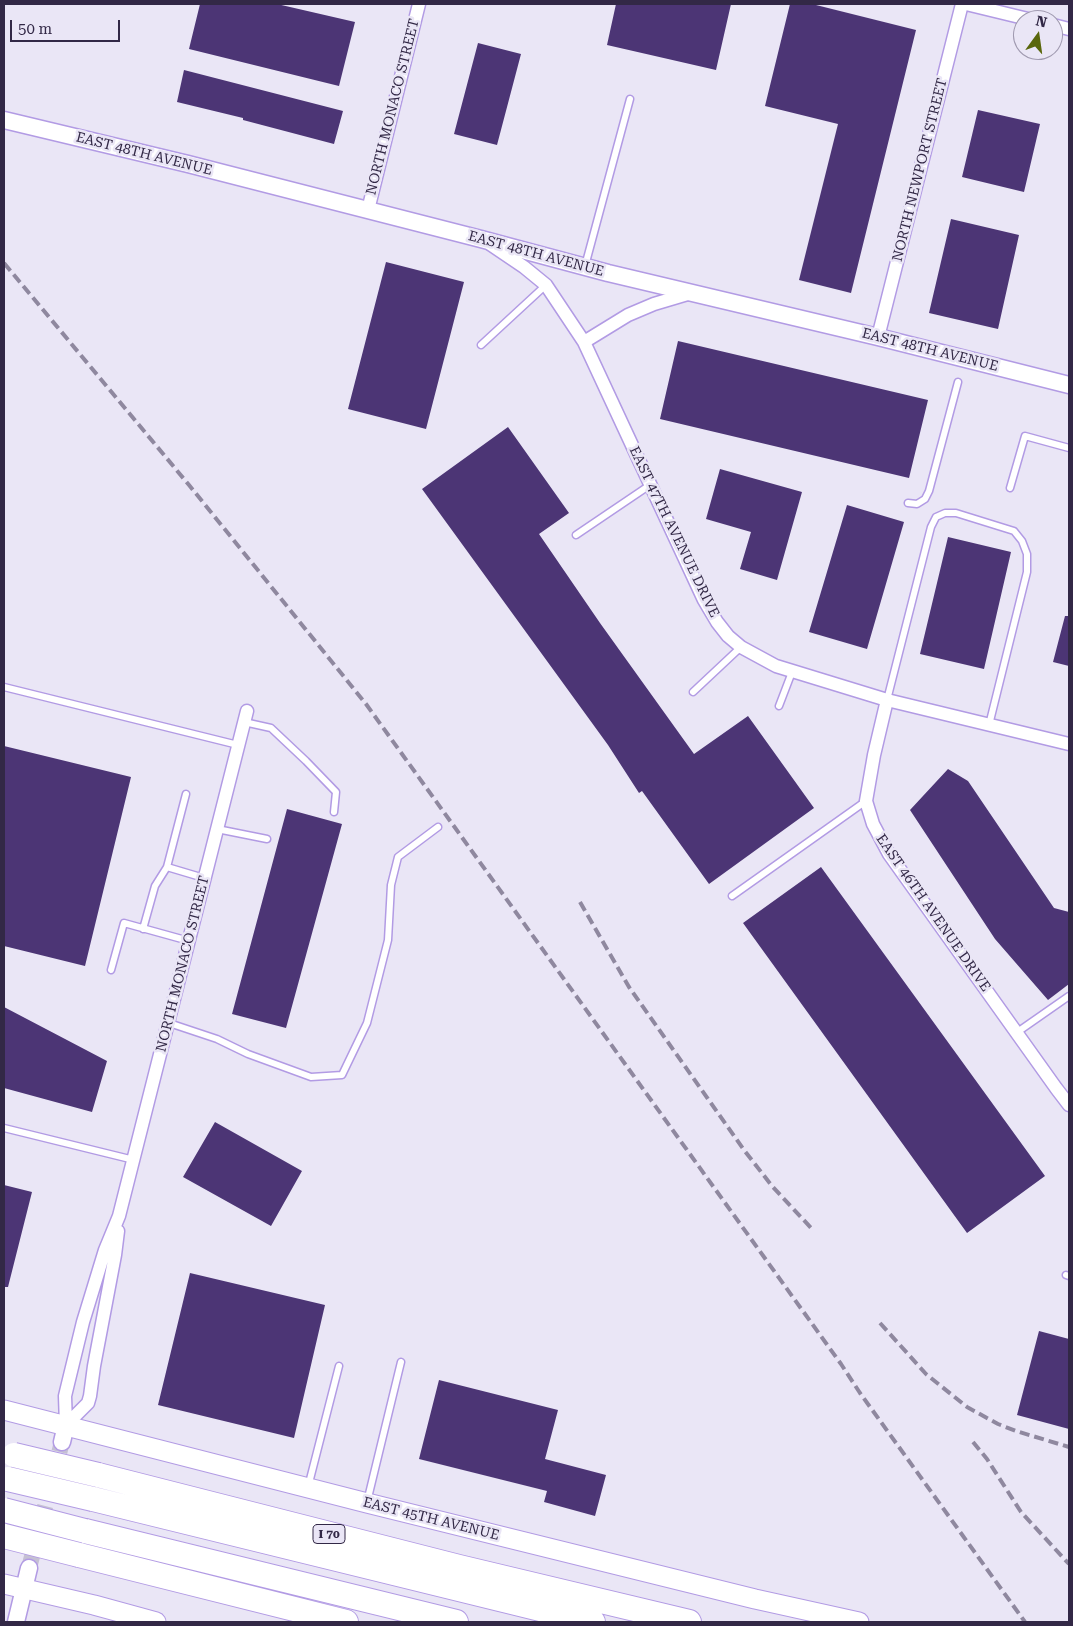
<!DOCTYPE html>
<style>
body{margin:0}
#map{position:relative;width:1073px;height:1626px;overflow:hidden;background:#eae6f6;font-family:"Roboto Serif",serif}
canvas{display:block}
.frame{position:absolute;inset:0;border:5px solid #322846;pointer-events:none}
.north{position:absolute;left:1013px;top:10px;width:50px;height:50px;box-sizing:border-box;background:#eae6f6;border:1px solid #a09ab0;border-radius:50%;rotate:14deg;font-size:14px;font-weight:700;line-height:20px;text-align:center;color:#322846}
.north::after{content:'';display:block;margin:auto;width:18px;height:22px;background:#5a670c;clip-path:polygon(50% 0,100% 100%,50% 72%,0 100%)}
.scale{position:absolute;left:10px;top:20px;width:110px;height:22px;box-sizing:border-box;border:2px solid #322846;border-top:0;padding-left:6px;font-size:15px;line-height:18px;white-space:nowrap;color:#322846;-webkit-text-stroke:4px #eae6f6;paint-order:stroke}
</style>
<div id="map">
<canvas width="1073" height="1626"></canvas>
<div class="frame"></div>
<div class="north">N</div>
<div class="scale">50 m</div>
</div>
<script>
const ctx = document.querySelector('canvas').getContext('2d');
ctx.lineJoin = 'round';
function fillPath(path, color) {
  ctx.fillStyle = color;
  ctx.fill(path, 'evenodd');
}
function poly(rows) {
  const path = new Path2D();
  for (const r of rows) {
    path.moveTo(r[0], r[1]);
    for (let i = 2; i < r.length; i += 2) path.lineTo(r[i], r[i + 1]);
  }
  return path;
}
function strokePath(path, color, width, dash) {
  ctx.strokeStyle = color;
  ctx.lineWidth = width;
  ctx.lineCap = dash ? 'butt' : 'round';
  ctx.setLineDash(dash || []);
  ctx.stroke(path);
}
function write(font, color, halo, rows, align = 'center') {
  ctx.font = font + ' "Roboto Serif",serif';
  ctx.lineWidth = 5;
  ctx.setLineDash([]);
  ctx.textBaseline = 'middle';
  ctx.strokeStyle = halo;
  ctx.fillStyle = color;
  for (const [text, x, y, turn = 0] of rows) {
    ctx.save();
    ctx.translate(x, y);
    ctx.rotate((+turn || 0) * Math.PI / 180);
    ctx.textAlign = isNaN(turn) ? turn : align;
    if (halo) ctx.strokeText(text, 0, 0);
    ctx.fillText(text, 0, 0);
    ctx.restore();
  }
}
const building = poly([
 [200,4,277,4,355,22,339,86,189,49],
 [616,4,731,4,716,70,607,45],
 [790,4,812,4,916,30,851,293,799,280,838,124,765,106],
 [478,43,521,54,497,145,454,134],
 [184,70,343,111,334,144,243,120,243,118,177,102],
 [978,110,1040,124,1024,192,962,177],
 [951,219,1019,235,998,329,929,313],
 [386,262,464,282,426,429,348,409],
 [678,341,928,400,909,478,660,419],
 [508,427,569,513,539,534,600,623,694,754,748,716,814,808,709,884,642,791,639,793,608,745,422,489],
 [720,469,802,492,777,580,740,569,751,532,706,519],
 [847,505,904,522,867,649,809,632],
 [948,537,1011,552,984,669,920,654],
 [1065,616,1069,616,1069,666,1053,662],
 [4,746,131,777,85,966,4,946],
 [948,769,968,781,1054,908,1069,912,1069,984,1048,1000,995,939,910,810],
 [287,809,342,824,286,1028,232,1014],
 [821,867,1045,1176,967,1233,743,923],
 [4,1007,107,1061,92,1112,4,1088],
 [215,1122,302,1171,271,1226,183,1177],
 [4,1185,32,1192,8,1287,4,1287],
 [190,1273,325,1305,294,1438,158,1405],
 [1039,1331,1069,1339,1069,1429,1017,1415],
 [439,1380,558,1410,545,1459,606,1475,595,1516,544,1502,547,1491,419,1459]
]);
const tertiaryTunnel = poly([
 [29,1568,62,1442]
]);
const service = poly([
 [585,266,630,99],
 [481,345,546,285],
 [1010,488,1025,436,1069,448],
 [908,503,917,504,925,499,929,491,958,382],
 [576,535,650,485],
 [4,687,238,745],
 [693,692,741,647],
 [887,700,931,527,936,517,945,513,956,513,1014,531,1022,541,1027,554,1027,572,989,725],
 [779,706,792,672],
 [244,722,271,728,306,761,336,792,334,812],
 [186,794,167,867,204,878],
 [217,829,267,839],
 [732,896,866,801],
 [143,929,155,886,167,867],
 [111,970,124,923,189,941],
 [169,1023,217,1039,248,1054,311,1077,342,1075,367,1023,388,940,391,885,398,857,438,827],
 [1016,1033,1069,996],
 [4,1128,134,1160],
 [1066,1275,1069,1276],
 [308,1487,339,1366],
 [367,1502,401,1362]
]);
const minor = poly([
 [966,4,1032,20],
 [1053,25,1069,29],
 [368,210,419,4],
 [490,244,524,267,546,285,584,342,704,600,717,622,728,636,741,647,776,666,887,700,1069,744],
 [878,337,962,4],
 [584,342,628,315,654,304,691,293],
 [887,700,874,755,866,801,873,824,889,854,1056,1088,1069,1105],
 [66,1425,65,1396,83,1322,105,1250,119,1216,247,711],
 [66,1425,88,1403,90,1396,94,1366,115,1255,118,1231]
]);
const tertiary = poly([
 [4,120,188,164,481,239,608,273,878,337,1069,385],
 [62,1442,66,1425],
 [16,1622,29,1568]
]);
const secondary = poly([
 [4,1410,367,1503,755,1599,859,1622],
 [4,1584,94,1605,156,1622]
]);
const motorway = poly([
 [98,1475,459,1567,689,1622],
 [93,1499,593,1622],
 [85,1531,456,1622],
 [79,1555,346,1622]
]);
const rail = poly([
 [4,263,189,485,366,704,841,1364,860,1393,1025,1622],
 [580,902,629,987,744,1150,772,1186,813,1230],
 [880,1323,926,1374,967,1407,998,1424,1016,1431,1069,1447],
 [973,1442,987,1459,1021,1512,1069,1564]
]);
const motorwayBridge = poly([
 [14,1455,98,1475],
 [8,1479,93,1499],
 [4,1510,85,1531],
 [4,1536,79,1555]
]);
const shields = [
 [329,1534,32]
];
const shieldNames = [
 ["I 70",329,1534]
];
const streetNames = [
 ["NORTH MONACO STREET",393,107,-76],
 ["EAST 48TH AVENUE",144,154,14],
 ["NORTH NEWPORT STREET",920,170,-76],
 ["EAST 48TH AVENUE",536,254,15],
 ["EAST 48TH AVENUE",930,350,14],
 ["EAST 47TH AVENUE DRIVE",674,532,64],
 ["EAST 46TH AVENUE DRIVE",933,913,55],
 ["NORTH MONACO STREET",183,964,-76],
 ["EAST 45TH AVENUE",431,1519,14]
];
fillPath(building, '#4c3575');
strokePath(tertiaryTunnel, '#c5c0d3', 16, [16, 8]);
strokePath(service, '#b29be4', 9);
strokePath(minor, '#b29be4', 15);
strokePath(tertiary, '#b29be4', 19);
strokePath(secondary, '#b29be4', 21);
strokePath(motorway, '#b29be4', 26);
strokePath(service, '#fff', 6);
strokePath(minor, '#fff', 12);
strokePath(tertiary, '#fff', 16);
strokePath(secondary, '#fff', 19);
strokePath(motorway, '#fff', 24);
strokePath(rail, '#8f889f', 4, [10, 5]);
strokePath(motorwayBridge, '#b29be4', 26, []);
strokePath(motorwayBridge, '#fff', 24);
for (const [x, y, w] of shields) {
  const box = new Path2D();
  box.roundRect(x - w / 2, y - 9.5, w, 19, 4);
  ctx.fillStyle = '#eae6f6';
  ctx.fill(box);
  strokePath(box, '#322846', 1);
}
write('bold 12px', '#322846', null, shieldNames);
write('14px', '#322846', '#eae6f6', streetNames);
</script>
